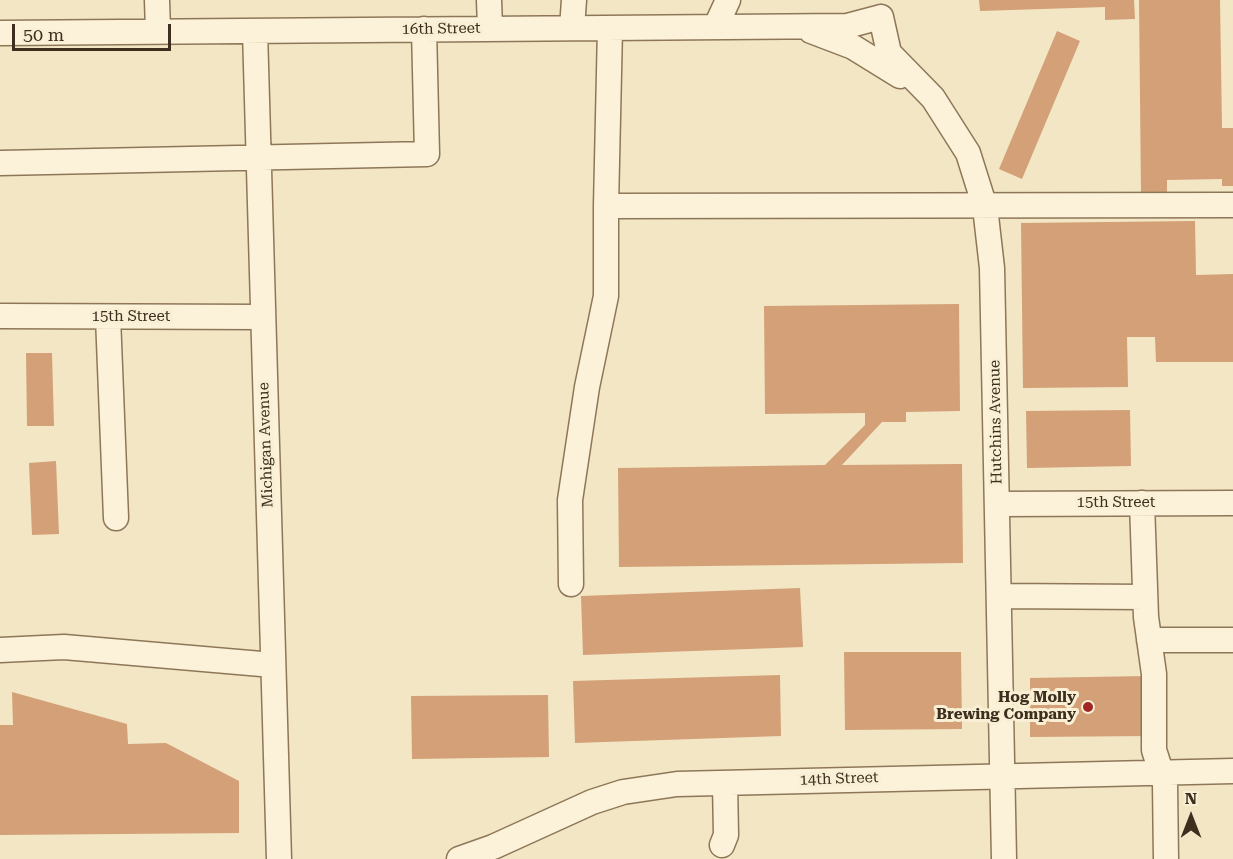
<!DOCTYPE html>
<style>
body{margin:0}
#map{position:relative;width:1233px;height:859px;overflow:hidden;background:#f2e6c4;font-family:"Roboto Serif",serif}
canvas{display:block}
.north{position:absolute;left:1161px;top:787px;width:60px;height:60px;-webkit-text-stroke:4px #f8efd5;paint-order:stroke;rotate:0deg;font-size:16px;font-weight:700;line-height:24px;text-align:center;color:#3d2e1e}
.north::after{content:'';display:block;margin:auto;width:21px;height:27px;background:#3d2e1e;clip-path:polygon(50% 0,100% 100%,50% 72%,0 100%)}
.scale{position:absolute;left:12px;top:24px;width:159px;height:27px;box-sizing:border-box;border:3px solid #3d2e1e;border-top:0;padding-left:8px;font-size:18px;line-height:21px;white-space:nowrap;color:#3d2e1e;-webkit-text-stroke:4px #f8efd5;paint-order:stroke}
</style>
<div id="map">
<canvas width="1233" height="859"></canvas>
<div class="north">N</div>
<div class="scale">50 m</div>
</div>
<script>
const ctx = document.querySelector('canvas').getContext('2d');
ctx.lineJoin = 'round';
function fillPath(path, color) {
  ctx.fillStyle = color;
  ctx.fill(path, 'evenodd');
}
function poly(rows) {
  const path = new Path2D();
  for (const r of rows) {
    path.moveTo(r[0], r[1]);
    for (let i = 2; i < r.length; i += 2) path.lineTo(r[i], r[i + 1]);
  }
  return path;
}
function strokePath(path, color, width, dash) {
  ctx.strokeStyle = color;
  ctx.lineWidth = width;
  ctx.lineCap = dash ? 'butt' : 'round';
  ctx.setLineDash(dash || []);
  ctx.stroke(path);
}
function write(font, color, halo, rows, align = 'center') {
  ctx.font = font + ' "Roboto Serif",serif';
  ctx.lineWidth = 6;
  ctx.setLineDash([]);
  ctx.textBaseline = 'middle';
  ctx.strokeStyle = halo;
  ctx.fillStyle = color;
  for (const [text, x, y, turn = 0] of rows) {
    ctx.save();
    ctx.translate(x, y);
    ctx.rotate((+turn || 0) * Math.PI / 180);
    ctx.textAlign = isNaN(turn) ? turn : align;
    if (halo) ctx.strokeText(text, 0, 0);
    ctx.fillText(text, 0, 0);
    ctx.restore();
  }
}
const building = poly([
 [979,0,1134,0,1135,19,1105,20,1105,7,980,11],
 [1139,0,1220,0,1222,128,1233,128,1233,186,1222,186,1222,179,1167,180,1167,194,1141,194],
 [1057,31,1080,41,1022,179,999,169],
 [1195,221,1196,275,1233,274,1233,362,1156,362,1155,337,1127,337,1128,387,1023,388,1021,223],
 [959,304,960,411,906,412,906,422,882,422,842,465,962,464,963,563,619,567,618,468,825,465,865,425,865,413,765,414,764,306],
 [26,353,52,353,54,426,27,426],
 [1130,410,1131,466,1027,468,1026,411],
 [56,461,59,534,32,535,29,463],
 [800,588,803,647,583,655,581,596],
 [844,652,961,652,962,729,845,730],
 [780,675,781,736,575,743,573,681],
 [1147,676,1147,736,1030,737,1030,678],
 [12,692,127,724,128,744,166,743,239,781,239,833,0,835,0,725,13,725],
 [548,695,549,757,412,759,411,696]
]);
const minor = poly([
 [157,0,158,31],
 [489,0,490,28],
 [881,17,889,53,933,98,968,153,985,207,992,268,1004,859],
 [716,26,728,0],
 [572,28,574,0],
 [610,28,606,206,1233,205],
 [255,31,279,859],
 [811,31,853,47,900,76],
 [0,33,847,26,881,17],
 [0,163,427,154,424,29],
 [0,316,262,317],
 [108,317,116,518],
 [1142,503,1146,617,1154,674,1154,750,1165,784,1166,859],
 [998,504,1233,503],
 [571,584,570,500,587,387,606,296,606,206],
 [1000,596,1145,597],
 [1149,640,1233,640],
 [0,650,64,647,273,665],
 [722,845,726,835,725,783],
 [459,859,493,847,592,802,623,792,677,784,1233,771]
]);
const markers = [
 [1088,707,6,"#a22724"]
];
const streetNames = [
 ["16th Street",441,29,-1],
 ["15th Street",131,317],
 ["Hutchins Avenue",996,422,-91],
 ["Michigan Avenue",266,445,-92],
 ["15th Street",1116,503],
 ["14th Street",839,779,-2]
];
const poiNames = [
 ["Hog Molly",1076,698],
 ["Brewing Company",1076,715]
];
fillPath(building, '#d3a077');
strokePath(minor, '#8e7759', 27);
strokePath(minor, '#fbf2d9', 24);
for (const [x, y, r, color] of markers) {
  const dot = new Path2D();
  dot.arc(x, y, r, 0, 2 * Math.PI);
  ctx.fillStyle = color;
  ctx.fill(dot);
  strokePath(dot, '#f8efd5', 2);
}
write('15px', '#3d2e1e', '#f8efd5', streetNames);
write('bold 15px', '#3d2e1e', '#f8efd5', poiNames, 'right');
</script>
